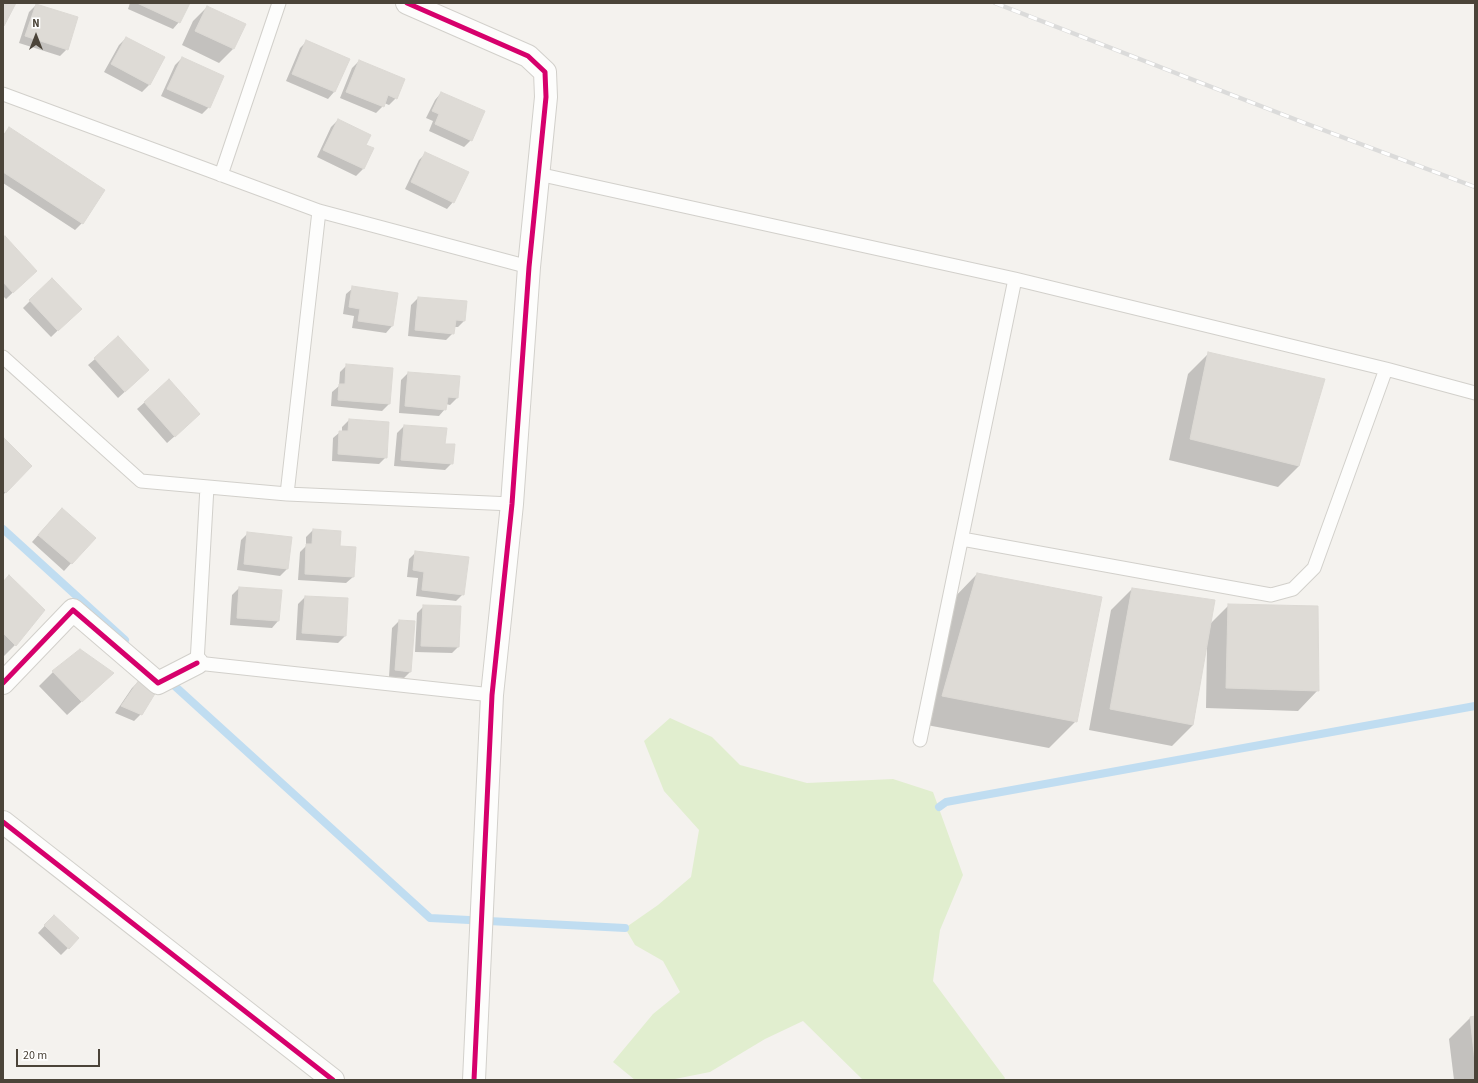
<!DOCTYPE html>
<style>
body{margin:0}
#map{position:relative;width:1478px;height:1083px;overflow:hidden;background:#f4f2ee;font-family:"Source Sans 3",sans-serif}
canvas{display:block}
.frame{position:absolute;inset:0;border:4px solid #4b4439;pointer-events:none}
.north{position:absolute;left:16px;top:16px;width:40px;height:40px;-webkit-text-stroke:3px #fff;paint-order:stroke;rotate:0deg;font-size:11px;font-weight:700;line-height:16px;text-align:center;color:#4b4439}
.north::after{content:'';display:block;margin:auto;width:14px;height:18px;background:#4b4439;clip-path:polygon(50% 0,100% 100%,50% 72%,0 100%)}
.scale{position:absolute;left:16px;top:1049px;width:84px;height:18px;box-sizing:border-box;border:2px solid #4b4439;border-top:0;padding-left:5px;font-size:12px;line-height:14px;white-space:nowrap;color:#4b4439;-webkit-text-stroke:3px #fff;paint-order:stroke}
</style>
<div id="map">
<canvas width="1478" height="1083"></canvas>
<div class="frame"></div>
<div class="north">N</div>
<div class="scale">20 m</div>
</div>
<script>
const ctx = document.querySelector('canvas').getContext('2d');
ctx.lineJoin = 'round';
function fillPath(path, color) {
  ctx.fillStyle = color;
  ctx.fill(path, 'evenodd');
}
function poly(rows) {
  const path = new Path2D();
  for (const r of rows) {
    path.moveTo(r[0], r[1]);
    for (let i = 2; i < r.length; i += 2) path.lineTo(r[i], r[i + 1]);
  }
  return path;
}
function strokePath(path, color, width, dash) {
  ctx.strokeStyle = color;
  ctx.lineWidth = width;
  ctx.lineCap = dash ? 'butt' : 'round';
  ctx.setLineDash(dash || []);
  ctx.stroke(path);
}
const green = poly([
 [670,718,712,737,740,765,807,783,893,779,933,792,963,875,940,930,933,981,1005,1078,1004,1080,863,1080,803,1021,765,1039,710,1072,670,1080,635,1080,613,1062,653,1014,680,992,663,961,635,945,625,928,658,905,691,877,699,830,664,791,644,741]
]);
const shadow = poly([
 [130,3,189,3,179,22,173,29,128,9],
 [36,5,67,49,60,56,19,43,29,12],
 [207,7,233,49,219,63,182,45,193,21],
 [126,38,164,58,149,85,142,92,104,72,119,45],
 [307,41,349,59,334,92,328,99,286,81,300,48],
 [182,58,209,107,202,114,161,96,175,65],
 [359,61,396,98,389,105,384,103,383,106,376,113,340,98,352,68],
 [441,93,471,140,464,147,429,131,433,121,426,118,435,100],
 [338,120,365,146,372,149,363,169,356,176,317,157,331,127],
 [9,129,82,223,75,230,3,183,3,135],
 [426,153,453,202,447,209,405,189,419,160],
 [3,239,29,277,6,299,3,296],
 [52,279,80,309,51,337,23,308],
 [353,288,392,326,386,333,352,328,354,316,343,314,346,294],
 [418,298,464,321,458,327,454,327,453,333,446,340,408,336,411,305],
 [1209,353,1323,380,1299,466,1278,487,1169,460,1188,374],
 [95,359,141,377,118,398,88,365],
 [347,365,392,369,389,404,382,411,331,406,332,392,339,386,340,372],
 [408,373,459,377,457,398,450,405,446,404,445,409,439,416,399,413,401,380],
 [169,381,192,421,167,443,137,409],
 [349,420,386,457,379,464,332,461,333,438,340,432,342,432,342,427],
 [404,426,444,445,452,463,445,470,394,466,397,433],
 [4,439,31,466,3,495,3,440],
 [55,516,94,538,64,571,32,542],
 [313,530,339,547,353,577,346,583,298,580,300,552,306,546,306,537],
 [248,533,287,569,280,576,237,570,241,540],
 [416,552,463,594,456,601,416,596,418,578,407,577,409,559],
 [977,574,1076,721,1049,748,916,723,950,602],
 [3,582,15,645,3,657],
 [239,588,278,621,272,628,230,625,232,595],
 [1132,589,1210,624,1229,605,1318,690,1298,711,1206,708,1207,647,1206,647,1193,725,1172,746,1089,730,1111,610],
 [305,597,345,636,338,643,296,640,298,604],
 [424,606,458,647,452,653,415,652,417,613],
 [399,621,411,671,404,678,389,677,392,628],
 [53,672,113,673,67,715,39,686],
 [139,681,141,714,134,721,115,713,132,688],
 [54,916,78,938,61,955,38,933],
 [1475,1017,1475,1080,1454,1080,1449,1039,1470,1018]
]);
const stream = poly([
 [3,529,125,640],
 [167,679,430,918,625,928],
 [939,807,946,802,1475,706]
]);
const building = poly([
 [3,3,16,3,4,26,3,25,3,3],
 [137,3,190,3,180,23,137,3],
 [36,4,78,17,68,50,25,36,36,4],
 [207,6,246,24,234,49,195,31,207,6],
 [126,37,165,57,150,85,111,64,126,37],
 [306,40,350,59,335,92,292,74,306,40],
 [182,57,224,76,210,108,167,89,182,57],
 [359,60,405,79,397,99,388,95,384,107,346,92,359,60],
 [441,92,485,111,472,141,435,124,439,114,432,111,441,92],
 [338,119,371,135,366,145,374,148,364,169,323,150,338,119],
 [9,127,105,190,83,224,3,172,3,136,9,127],
 [425,152,469,172,454,203,411,182,425,152],
 [5,236,37,271,13,293,3,282,3,237,5,236],
 [52,278,82,309,58,331,29,300,52,278],
 [352,286,398,293,393,326,358,321,360,309,349,307,352,286],
 [418,297,467,301,465,321,456,320,454,334,415,330,418,297],
 [118,336,149,370,125,392,94,358,118,336],
 [1208,352,1325,379,1299,466,1190,439,1208,352],
 [346,364,393,368,390,404,338,400,339,384,345,384,346,364],
 [408,372,460,376,458,398,448,397,446,410,405,406,408,372],
 [169,379,200,414,175,437,144,402,169,379],
 [349,419,389,422,387,458,338,454,339,431,348,431,349,419],
 [404,425,447,428,445,444,455,444,453,464,401,460,404,425],
 [4,438,32,466,6,493,3,490,4,438],
 [62,508,96,538,72,564,38,535,62,508],
 [313,529,341,531,340,546,356,547,354,577,305,574,306,544,312,544,313,529],
 [247,532,292,537,288,569,244,564,247,532],
 [415,551,469,557,464,595,422,590,424,572,413,570,415,551],
 [977,573,1102,597,1077,722,942,696,977,573],
 [9,575,45,610,16,646,3,633,3,582,9,575],
 [239,587,282,590,279,621,237,618,239,587],
 [1132,588,1215,600,1193,725,1110,709,1132,588],
 [305,596,348,598,346,636,302,633,305,596],
 [1228,604,1318,606,1319,691,1226,688,1228,604],
 [423,605,461,606,459,647,421,646,423,605],
 [399,620,415,621,411,672,395,670,399,620],
 [80,649,114,673,82,702,52,671,80,649],
 [139,680,156,692,142,715,121,706,139,680],
 [54,915,79,938,69,949,44,925,54,915],
 [1475,1016,1475,1062,1470,1017,1475,1016]
]);
const service = poly([
 [3,94,319,211,529,267],
 [538,174,1015,279,1386,369,1475,393],
 [221,175,279,3],
 [3,357,141,481,287,494,512,504],
 [207,487,197,663,492,695],
 [287,494,319,211],
 [962,539,1271,595,1293,589,1314,568,1386,369],
 [920,740,1015,279]
]);
const minor = poly([
 [407,3,528,56,545,72,546,97,529,267,512,504,492,695,474,1080],
 [3,683,73,610,158,683,197,663],
 [3,822,333,1080]
]);
const rail = poly([
 [995,3,1302,122,1475,187]
]);
const cycleway = poly([
 [407,3,528,56,545,72,546,97,529,267,512,504,492,695,474,1080],
 [3,683,73,610,158,683,197,663],
 [3,822,333,1080]
]);
fillPath(green, '#e1eecf');
fillPath(shadow, '#0003');
strokePath(stream, '#c0ddf1', 8);
fillPath(building, '#dedbd6');
strokePath(building, '#dcd9d4', 1);
strokePath(service, '#d2d0cb', 15);
strokePath(minor, '#d2d0cb', 24);
strokePath(service, '#fdfdfc', 13);
strokePath(minor, '#fdfdfc', 22);
strokePath(rail, '#dbdbda', 4.5);
strokePath(rail, '#fff', 3, [9]);
strokePath(cycleway, '#d6006c', 5);
</script>
